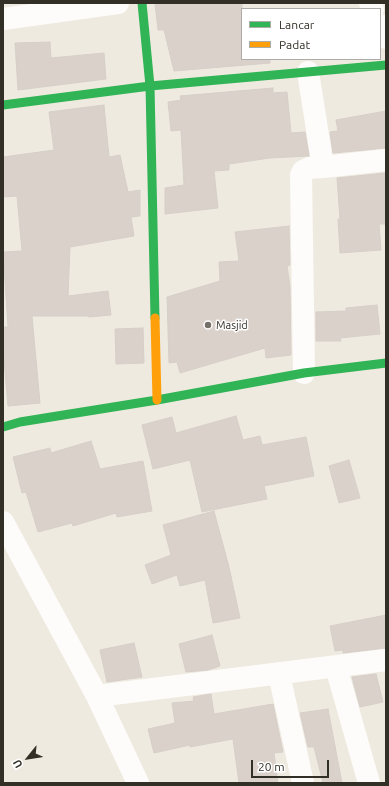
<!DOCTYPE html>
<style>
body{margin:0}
#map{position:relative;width:389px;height:786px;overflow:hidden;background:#efeae0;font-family:Ubuntu,sans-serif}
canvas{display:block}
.frame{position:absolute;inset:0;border:4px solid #322f27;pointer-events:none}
.legend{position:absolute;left:241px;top:8px;width:140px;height:52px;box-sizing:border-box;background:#fff;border:1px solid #adaca9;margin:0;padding:5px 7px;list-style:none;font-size:12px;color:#322f27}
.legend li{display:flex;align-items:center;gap:8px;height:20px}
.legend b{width:20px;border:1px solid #adaca9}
.north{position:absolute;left:8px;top:738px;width:40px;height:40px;-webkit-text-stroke:3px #fff;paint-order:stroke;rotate:240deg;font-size:11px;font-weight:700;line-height:16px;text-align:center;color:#322f27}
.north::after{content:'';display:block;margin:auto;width:14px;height:18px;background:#322f27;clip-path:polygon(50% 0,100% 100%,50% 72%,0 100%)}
.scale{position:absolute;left:251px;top:760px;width:78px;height:18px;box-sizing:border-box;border:2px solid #322f27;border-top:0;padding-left:5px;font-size:12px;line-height:14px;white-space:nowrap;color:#322f27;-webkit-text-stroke:3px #fff;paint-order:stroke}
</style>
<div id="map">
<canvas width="389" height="786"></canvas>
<div class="frame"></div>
<ul class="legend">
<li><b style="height:5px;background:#30b455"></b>Lancar</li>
<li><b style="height:5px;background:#ff9f0a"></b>Padat</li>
</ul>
<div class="north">U</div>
<div class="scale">20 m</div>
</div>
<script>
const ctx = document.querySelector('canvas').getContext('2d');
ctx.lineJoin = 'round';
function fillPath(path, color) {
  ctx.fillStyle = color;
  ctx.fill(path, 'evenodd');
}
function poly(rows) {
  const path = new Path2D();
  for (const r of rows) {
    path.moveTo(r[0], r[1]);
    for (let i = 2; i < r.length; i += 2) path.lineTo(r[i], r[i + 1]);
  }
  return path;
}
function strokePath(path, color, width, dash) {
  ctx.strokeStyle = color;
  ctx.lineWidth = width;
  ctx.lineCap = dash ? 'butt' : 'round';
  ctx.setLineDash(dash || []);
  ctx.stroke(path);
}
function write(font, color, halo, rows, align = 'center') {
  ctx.font = font + ' Ubuntu,sans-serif';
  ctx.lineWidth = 3;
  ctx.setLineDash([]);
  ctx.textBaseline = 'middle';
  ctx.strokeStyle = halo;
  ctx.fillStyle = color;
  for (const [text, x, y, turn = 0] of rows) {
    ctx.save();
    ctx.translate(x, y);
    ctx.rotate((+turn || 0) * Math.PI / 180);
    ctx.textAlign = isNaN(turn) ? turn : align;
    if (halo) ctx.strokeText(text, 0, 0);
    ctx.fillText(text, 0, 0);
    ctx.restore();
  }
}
const building = poly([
 [155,3,242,3,242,59,270,59,270,63,174,71,164,30,158,30,155,3],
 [50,42,51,58,104,53,106,79,18,90,15,43,50,42],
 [273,88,273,93,287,92,291,133,305,132,309,156,270,158,229,164,229,170,214,171,218,208,165,214,165,188,184,185,181,130,171,131,168,102,181,100,180,96,273,88],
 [104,105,109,157,120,155,128,192,140,190,140,216,131,217,134,236,70,247,68,296,108,291,111,315,89,317,89,316,32,316,40,403,8,406,3,349,3,327,8,327,3,252,22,251,17,196,3,197,3,157,54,150,49,112,104,105],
 [386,111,386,148,333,153,330,132,338,131,336,120,386,111],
 [386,173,386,224,379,224,381,250,340,253,338,219,340,219,337,178,386,173],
 [289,226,290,265,287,266,290,286,291,355,266,358,265,348,180,373,177,362,169,363,167,297,220,281,219,262,239,261,235,232,289,226],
 [377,305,380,334,340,338,341,341,316,341,316,312,346,311,346,308,377,305],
 [143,328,144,363,116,364,115,329,143,328],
 [236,416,243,440,260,436,262,445,306,437,314,476,264,486,267,499,202,512,190,460,153,469,142,425,172,417,176,433,236,416],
 [91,441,100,469,143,461,152,511,117,517,116,513,73,526,72,523,38,532,26,492,22,493,13,457,50,448,51,453,91,441],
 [349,460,360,498,339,503,329,466,349,460],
 [214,511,229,567,240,618,213,623,205,580,180,586,177,575,152,584,145,565,171,555,163,525,214,511],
 [386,615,386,648,343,653,343,650,335,651,330,626,386,615],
 [212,635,220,666,208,670,186,672,179,644,212,635],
 [134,643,142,677,107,682,100,650,134,643],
 [376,674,383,702,360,707,352,677,376,674],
 [211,694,214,714,273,704,283,752,274,753,278,783,239,783,233,739,190,747,190,745,154,753,148,729,175,723,172,703,194,701,193,697,211,694],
 [328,709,342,783,323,783,314,747,308,747,300,713,328,709]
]);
const street = poly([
 [370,3,373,9],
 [3,19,118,3],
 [380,25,386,38],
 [308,72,323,167],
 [304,373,301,175,303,171,309,168,323,167,386,160],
 [3,522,97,696,138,783],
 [336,667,369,783],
 [279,674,303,783],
 [97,696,386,660]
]);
const fast = poly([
 [142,3,150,86,155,318],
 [3,105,150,86,386,65],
 [3,427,20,422,157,400,304,373,386,363]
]);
const slow = poly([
 [155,318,157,400]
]);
const markers = [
 [208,325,4,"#747068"]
];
const poiNames = [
 ["Masjid",216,325]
];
fillPath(building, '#dbd1cb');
strokePath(building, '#d5cec9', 1);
strokePath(street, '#fdfcfa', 22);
strokePath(fast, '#30b455', 9);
strokePath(slow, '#ff9f0a', 9);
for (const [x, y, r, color] of markers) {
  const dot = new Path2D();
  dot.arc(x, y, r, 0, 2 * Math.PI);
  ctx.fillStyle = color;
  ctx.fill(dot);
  strokePath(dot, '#fff', 1.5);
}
write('11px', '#322f27', '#fff', poiNames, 'left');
</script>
